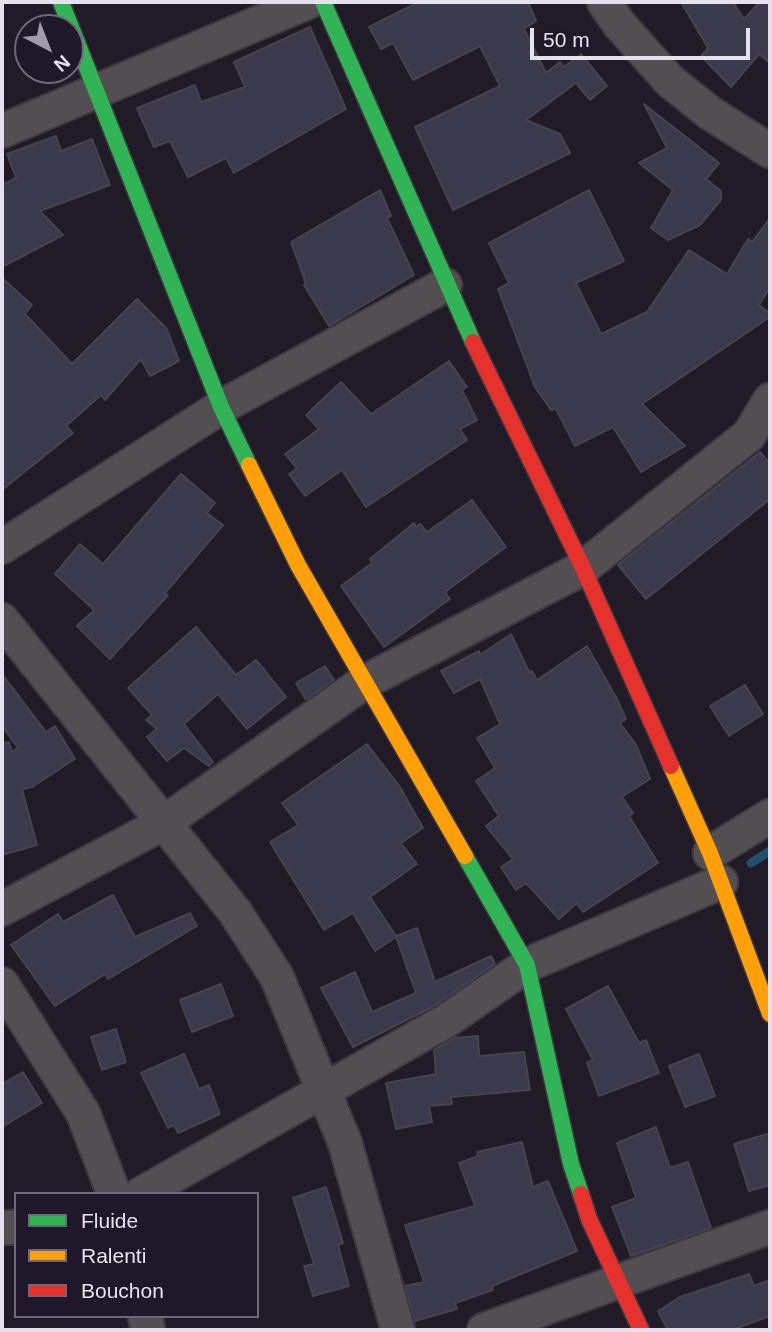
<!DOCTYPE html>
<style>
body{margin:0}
#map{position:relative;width:772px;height:1332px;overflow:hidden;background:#201b26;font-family:Arial,sans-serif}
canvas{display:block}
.frame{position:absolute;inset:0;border:4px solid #e6e1ef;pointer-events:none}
.legend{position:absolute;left:14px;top:1192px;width:245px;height:126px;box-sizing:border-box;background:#1f172a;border:2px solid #6f6879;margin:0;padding:9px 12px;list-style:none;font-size:21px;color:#e6e1ef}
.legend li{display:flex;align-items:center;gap:14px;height:35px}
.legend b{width:35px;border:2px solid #6f6879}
.north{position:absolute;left:14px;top:14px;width:70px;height:70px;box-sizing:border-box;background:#1f172a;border:2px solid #6f6879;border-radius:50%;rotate:138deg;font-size:19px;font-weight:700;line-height:28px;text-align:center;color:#e6e1ef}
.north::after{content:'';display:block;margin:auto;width:24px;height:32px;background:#a19ca9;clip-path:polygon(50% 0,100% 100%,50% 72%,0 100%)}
.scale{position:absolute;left:530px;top:28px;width:220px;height:32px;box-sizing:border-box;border:4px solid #e6e1ef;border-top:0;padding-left:9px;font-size:21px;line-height:24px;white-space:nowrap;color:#e6e1ef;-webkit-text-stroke:5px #1f172a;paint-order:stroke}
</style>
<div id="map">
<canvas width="772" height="1332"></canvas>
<div class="frame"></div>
<ul class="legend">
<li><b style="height:9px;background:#30b455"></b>Fluide</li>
<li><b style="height:9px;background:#ff9f0a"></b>Ralenti</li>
<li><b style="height:9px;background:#e5322d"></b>Bouchon</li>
</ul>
<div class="north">N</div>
<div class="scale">50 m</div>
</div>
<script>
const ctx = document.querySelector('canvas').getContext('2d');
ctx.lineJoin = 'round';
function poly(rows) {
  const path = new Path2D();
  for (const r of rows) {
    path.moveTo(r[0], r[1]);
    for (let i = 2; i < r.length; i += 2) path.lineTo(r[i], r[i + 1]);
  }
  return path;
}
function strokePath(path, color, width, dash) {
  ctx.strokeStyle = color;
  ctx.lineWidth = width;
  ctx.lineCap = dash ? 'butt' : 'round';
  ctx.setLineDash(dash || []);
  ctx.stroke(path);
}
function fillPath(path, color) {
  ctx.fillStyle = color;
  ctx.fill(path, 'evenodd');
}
const stream = poly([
 [751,863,770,851]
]);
const building = poly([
 [419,2,528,2,536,21,524,29,546,73,560,62,564,67,581,54,607,86,590,100,576,83,526,120,560,134,570,153,453,210,415,127,500,86,480,46,413,80,393,43,381,49,369,27,419,2],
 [681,2,733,2,744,19,760,2,770,2,770,63,759,54,731,87,701,56,708,48,681,2],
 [310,27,346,109,234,173,226,158,188,177,170,141,154,147,137,108,195,85,201,102,245,87,234,62,310,27],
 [644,104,719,163,706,179,721,191,721,200,700,225,668,240,651,228,673,190,639,163,667,148,644,104],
 [56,136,61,151,92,139,110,185,40,211,63,235,2,267,2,185,16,178,7,154,56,136],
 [380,190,391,216,387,218,414,275,329,326,304,285,306,284,291,242,380,190],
 [589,190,624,261,576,283,601,334,647,312,689,250,727,274,748,239,752,242,770,218,770,287,759,305,770,313,770,317,642,404,685,446,641,472,613,427,575,446,556,409,551,410,535,387,498,289,509,283,489,243,589,190],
 [2,278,32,305,25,314,72,364,137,299,167,329,179,361,150,376,141,359,105,400,101,395,66,426,73,433,2,490,2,278],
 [449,361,467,387,462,390,477,420,460,429,467,440,366,507,342,470,305,496,289,474,297,468,285,454,319,429,306,415,341,382,371,414,449,361],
 [760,452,770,464,770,499,646,599,618,565,760,452],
 [181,474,215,503,207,513,223,525,165,593,168,595,110,659,77,626,94,610,55,574,80,544,103,564,181,474],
 [472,500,506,547,445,592,450,599,384,647,341,586,372,563,370,559,414,523,416,527,420,524,427,532,472,500],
 [196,627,236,675,256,660,286,697,247,729,218,694,184,724,213,762,209,766,184,748,167,761,147,737,157,729,146,720,152,715,128,688,196,627],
 [511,634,529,672,532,671,537,680,587,646,617,699,626,719,620,723,636,745,650,779,622,797,633,813,629,816,658,863,583,912,577,903,559,919,526,883,516,890,501,867,513,859,486,826,499,816,476,781,495,768,477,738,500,724,480,679,454,693,441,671,479,651,480,655,511,634],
 [325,666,334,680,306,700,296,683,325,666],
 [2,674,46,732,55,726,75,759,32,787,22,789,37,845,2,855,2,743,9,742,12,752,18,748,2,726,2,674],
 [745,685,763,714,729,736,710,706,745,685],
 [367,744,400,787,423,828,401,843,417,864,370,897,396,936,417,928,435,982,491,956,495,964,436,1005,353,1047,321,988,355,972,372,1012,416,993,396,937,375,951,353,913,324,930,270,842,298,825,282,803,367,744],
 [113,895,135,937,190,913,197,926,108,979,105,974,55,1006,11,945,58,914,63,922,113,895],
 [221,984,233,1016,192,1032,180,1000,221,984],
 [608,986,639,1043,646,1040,659,1073,599,1096,587,1063,593,1060,566,1009,608,986],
 [116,1029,126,1062,102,1070,91,1037,116,1029],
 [478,1036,479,1056,524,1052,530,1090,451,1097,452,1104,429,1106,432,1122,396,1129,386,1083,436,1074,434,1050,454,1038,478,1036],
 [184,1054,199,1089,209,1085,220,1114,178,1133,174,1125,168,1128,141,1073,184,1054],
 [699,1054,715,1096,685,1107,669,1066,699,1054],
 [23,1072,42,1103,2,1127,2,1084,23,1072],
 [656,1127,670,1168,688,1162,711,1228,631,1256,612,1207,636,1198,617,1143,656,1127],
 [770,1133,770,1185,749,1191,734,1144,770,1133],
 [522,1142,533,1187,548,1181,577,1251,492,1286,493,1290,455,1303,457,1309,415,1321,405,1286,424,1282,405,1225,475,1206,459,1163,478,1156,477,1152,522,1142],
 [326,1187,343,1243,338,1245,349,1286,313,1296,304,1266,314,1264,293,1198,326,1187],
 [749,1274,754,1286,770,1280,770,1316,732,1330,668,1330,658,1311,680,1297,749,1274]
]);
const street = poly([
 [604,2,619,24,670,81,710,113,770,151],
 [2,131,308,2],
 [2,547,221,407,445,285],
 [2,620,235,912,277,977,345,1143,398,1330],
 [710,853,770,816],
 [2,909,162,824,363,683,583,568,749,435,770,400],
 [2,984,83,1113,114,1194],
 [141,1194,446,1021,527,965,721,882],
 [2,1228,16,1227],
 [145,1316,148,1330],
 [484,1330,770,1227]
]);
const fast = poly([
 [61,2,221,407,249,465],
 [323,2,473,342],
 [465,856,527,965,571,1164,581,1194]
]);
const slow = poly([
 [249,465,298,565,465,856],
 [671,766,710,853,770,1014]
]);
const jam = poly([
 [473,342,583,568,671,766],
 [581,1194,589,1219,641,1330]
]);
strokePath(stream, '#20506c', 9);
fillPath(building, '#3b3a4c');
strokePath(building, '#44444c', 2);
strokePath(street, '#3c3841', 37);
strokePath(fast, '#3c3841', 19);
strokePath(slow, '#3c3841', 19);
strokePath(jam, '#3c3841', 19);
strokePath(street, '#524e52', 33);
strokePath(fast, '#30b455', 16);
strokePath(slow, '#ff9f0a', 16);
strokePath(jam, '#e5322d', 16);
</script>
